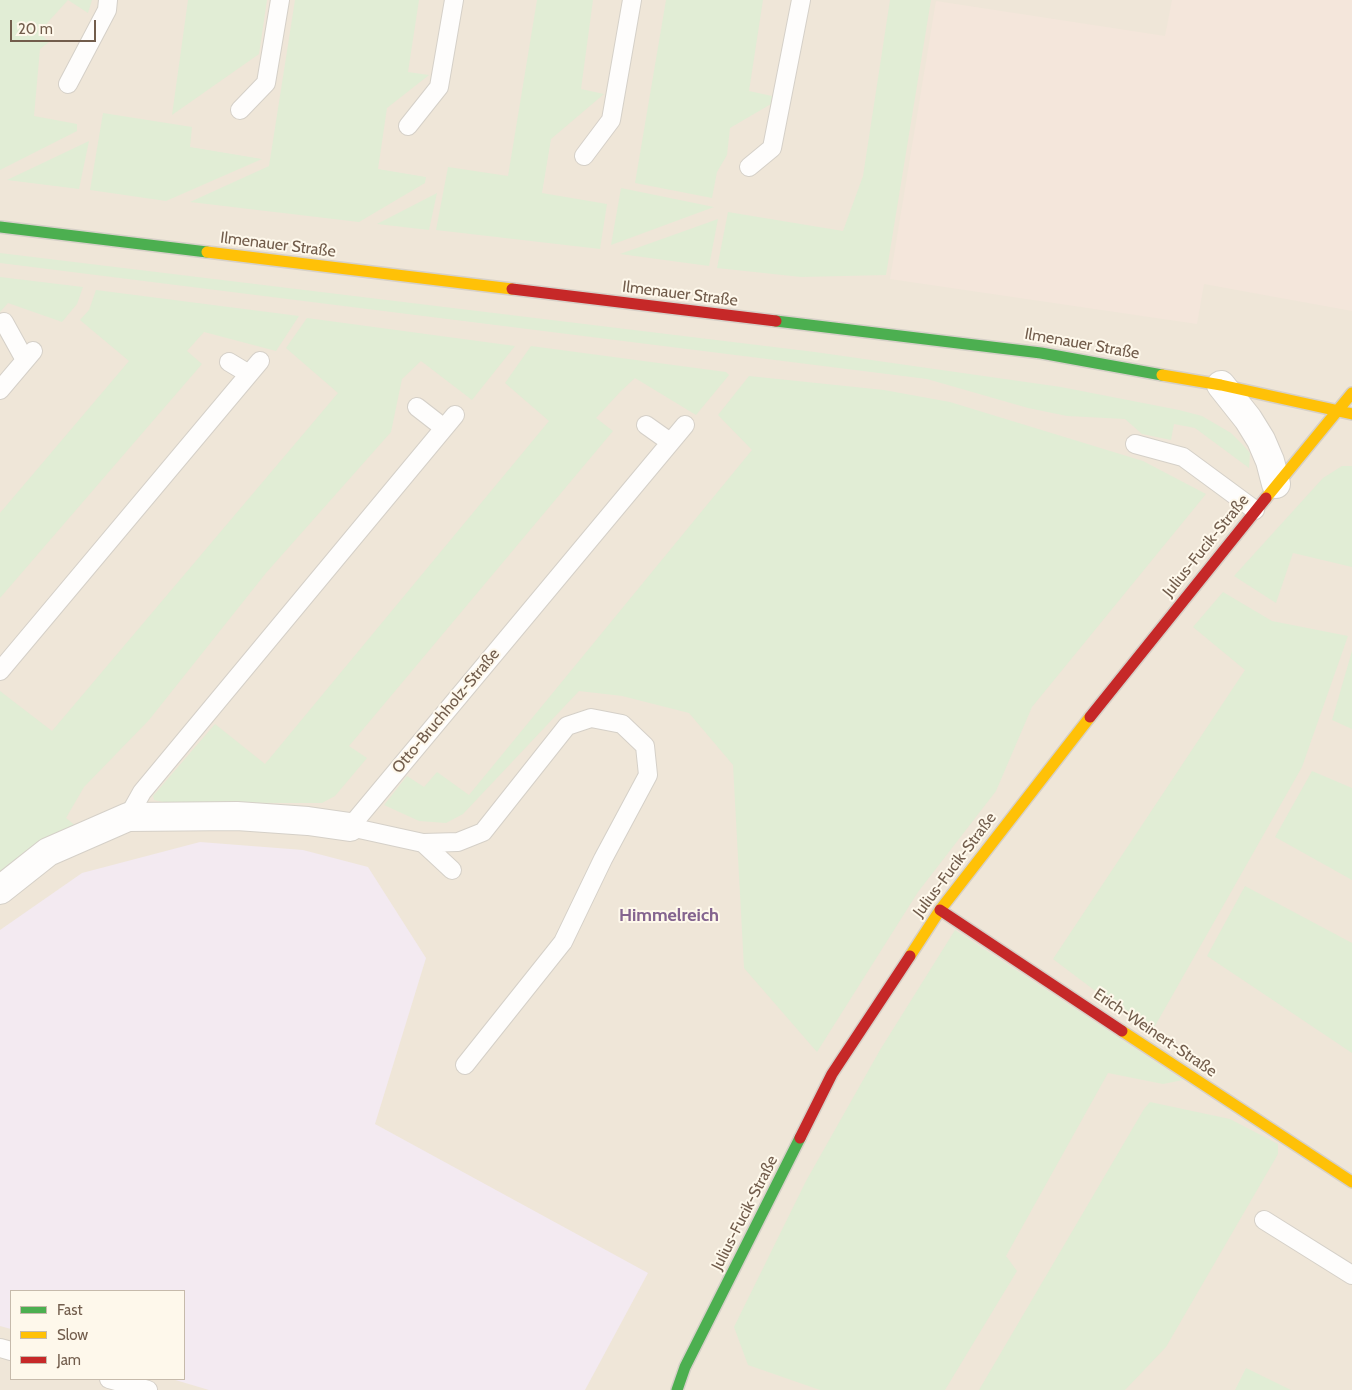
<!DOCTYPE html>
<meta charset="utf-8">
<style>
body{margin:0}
#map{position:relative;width:1352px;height:1390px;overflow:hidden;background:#f6f3ea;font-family:Cabin,sans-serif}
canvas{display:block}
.legend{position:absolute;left:10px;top:1290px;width:175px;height:90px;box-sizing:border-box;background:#fef8eb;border:1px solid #c6baab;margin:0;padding:6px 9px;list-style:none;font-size:15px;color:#725d4c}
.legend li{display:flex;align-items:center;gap:10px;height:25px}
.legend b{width:25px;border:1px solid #c6baab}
.scale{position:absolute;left:10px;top:20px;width:86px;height:22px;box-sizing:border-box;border:2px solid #725d4c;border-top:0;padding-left:6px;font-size:15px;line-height:18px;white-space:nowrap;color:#725d4c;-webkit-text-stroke:4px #fef8eb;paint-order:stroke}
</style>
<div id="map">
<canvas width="1352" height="1390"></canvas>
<ul class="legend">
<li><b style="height:6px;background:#4caf50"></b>Fast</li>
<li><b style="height:6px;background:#ffc107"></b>Slow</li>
<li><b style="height:6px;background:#c62828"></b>Jam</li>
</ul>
<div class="scale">20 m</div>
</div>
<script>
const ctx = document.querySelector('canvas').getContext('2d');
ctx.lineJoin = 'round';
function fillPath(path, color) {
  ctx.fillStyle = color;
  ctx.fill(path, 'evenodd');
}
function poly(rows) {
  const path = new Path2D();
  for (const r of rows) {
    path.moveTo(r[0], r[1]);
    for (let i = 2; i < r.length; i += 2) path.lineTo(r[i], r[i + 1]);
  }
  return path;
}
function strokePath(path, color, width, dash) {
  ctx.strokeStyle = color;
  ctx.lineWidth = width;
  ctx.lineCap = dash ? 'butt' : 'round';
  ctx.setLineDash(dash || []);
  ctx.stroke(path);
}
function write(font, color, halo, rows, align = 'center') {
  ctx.font = font + ' Cabin,sans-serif';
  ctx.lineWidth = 4;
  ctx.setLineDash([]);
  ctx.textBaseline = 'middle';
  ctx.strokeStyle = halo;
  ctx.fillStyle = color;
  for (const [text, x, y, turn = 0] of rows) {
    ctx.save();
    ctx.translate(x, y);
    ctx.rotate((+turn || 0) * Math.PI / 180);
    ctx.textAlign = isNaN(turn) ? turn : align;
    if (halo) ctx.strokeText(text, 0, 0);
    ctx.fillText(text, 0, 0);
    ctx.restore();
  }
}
const residential = poly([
 [0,0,1352,0,1352,1390,0,1390],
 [11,1291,184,1291,184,1379,11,1379]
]);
const commercial = poly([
 [1172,0,1352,0,1352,311,1204,284,1197,324,890,279,936,1,1165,36]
]);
const education = poly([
 [200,842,303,850,368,867,426,958,375,1124,648,1273,585,1390,209,1390,172,1379,184,1379,184,1291,11,1291,11,1329,0,1326,0,930,82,873]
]);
const green = poly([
 [0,0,92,0,88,13,68,0,39,32,49,42,40,49,34,116,77,124,77,131,0,170],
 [188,0,267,0,259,54,172,115],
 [295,0,419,0,408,72,429,75,387,108,378,169,426,177,425,183,359,222,190,202,269,166],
 [537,0,593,0,581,89,604,94,551,139,542,193,607,204,600,249,436,230,448,167,508,176],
 [666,0,763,0,749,91,772,96,771,104,730,128,727,155,717,172,712,198,635,183],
 [890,0,931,0,886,275,801,277,717,268,728,212,843,231,863,176],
 [103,113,192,127,190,147,262,159,166,201,90,190],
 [89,141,79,189,7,180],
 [621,188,714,207,611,245],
 [437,193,429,230,377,224],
 [718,219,709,266,620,254],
 [0,253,815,352,1061,387,1179,410,1202,416,1231,433,1244,446,1250,453,1249,468,1195,428,1174,424,1171,440,1142,434,1125,419,1067,416,1028,408,927,379,0,263],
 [0,277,83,287,77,304,62,322,8,303,0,312],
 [96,290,299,316,276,351,204,332,187,351,202,364,0,598,0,513,129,361,80,320,89,310],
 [307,318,515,346,472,400,421,361,402,379,391,432,266,573,149,720,84,787,66,818,77,827,0,873,0,691,52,731,338,393,286,348],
 [531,346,726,372,729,375,696,415,635,378,621,391,596,418,613,431,349,746,367,758,335,796,322,803,282,803,163,802,154,800,153,796,159,789,215,724,265,764,549,421,505,383],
 [749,376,884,390,950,402,1143,461,1206,494,1032,707,996,791,918,892,817,1052,744,968,733,765,689,713,622,696,579,691,463,814,446,823,419,821,384,805,407,776,424,787,437,772,469,795,752,450,718,415],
 [1342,466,1352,466,1352,567,1293,553,1276,603,1234,576,1323,478],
 [1223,592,1272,621,1348,636,1302,767,1151,1033,1053,959,1245,670,1193,627],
 [1352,651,1352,729,1332,720],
 [1312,771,1352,788,1352,880,1275,837],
 [1245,886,1352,943,1352,1053,1207,956],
 [955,930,1183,1080,1163,1084,1108,1073,1006,1256,1017,1271,945,1390,820,1390,748,1365,734,1327,806,1181,880,1050],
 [1150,1102,1230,1119,1278,1144,1278,1154,1166,1347,1125,1390,979,1390,1144,1109],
 [1246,1368,1291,1390,1235,1390]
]);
const lane = poly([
 [68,84,107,10,108,0],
 [240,110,266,83,280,0],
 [408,126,439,87,454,0],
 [584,156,611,120,632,0],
 [749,167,772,148,801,0],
 [4,322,25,360],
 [229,362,249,374],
 [0,390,33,351],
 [417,407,444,428],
 [646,425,670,442],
 [1135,444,1183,457,1255,510],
 [0,671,260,361],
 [128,817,142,792,455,415],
 [423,843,452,870],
 [465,1065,563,942,603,859,648,775,645,746,622,724,591,718,567,726,483,832,458,842,423,843,350,827,685,425],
 [1264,1220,1352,1275],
 [0,1348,11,1351],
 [109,1379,148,1390]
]);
const street = poly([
 [1221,385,1248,419,1261,440,1270,461,1276,484],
 [0,890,48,852,128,817,237,816,308,821,350,827]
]);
const fast = poly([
 [0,227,207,252],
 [776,321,1041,353,1162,375],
 [677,1390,685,1367,800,1138]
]);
const slow = poly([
 [207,252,512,289],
 [1162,375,1221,385,1352,414],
 [1266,498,1352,393],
 [910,956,940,910,1090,717],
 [1122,1031,1352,1182]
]);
const jam = poly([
 [512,289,776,321],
 [1090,717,1266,498],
 [940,910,1122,1031],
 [800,1138,832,1074,910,956]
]);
const streetNames = [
 ["Ilmenauer Straße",278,245,7],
 ["Ilmenauer Straße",680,294,7],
 ["Ilmenauer Straße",1082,344,10],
 ["Julius-Fucik-Straße",1206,546,-51],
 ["Otto-Bruchholz-Straße",446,711,-50],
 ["Julius-Fucik-Straße",955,865,-53],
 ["Erich-Weinert-Straße",1155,1033,34],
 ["Julius-Fucik-Straße",745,1213,-63]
];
const neighbourhoodNames = [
 ["Himmelreich",669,916]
];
fillPath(residential, '#efe6d8');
fillPath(commercial, '#f4e6db');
fillPath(education, '#f3eaf1');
fillPath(green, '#e1edd5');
strokePath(lane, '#d5d0c8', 20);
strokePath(street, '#d5d0c8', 30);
strokePath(fast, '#d6d0c8', 14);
strokePath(slow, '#d6d0c8', 14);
strokePath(jam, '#d6d0c8', 14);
strokePath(lane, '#fefdfc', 18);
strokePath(street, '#fefdfc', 28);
strokePath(fast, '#4caf50', 11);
strokePath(slow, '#ffc107', 11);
strokePath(jam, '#c62828', 11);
write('16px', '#725d4c', '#fef8eb', streetNames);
write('bold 18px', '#84648f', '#fef8eb', neighbourhoodNames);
</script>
